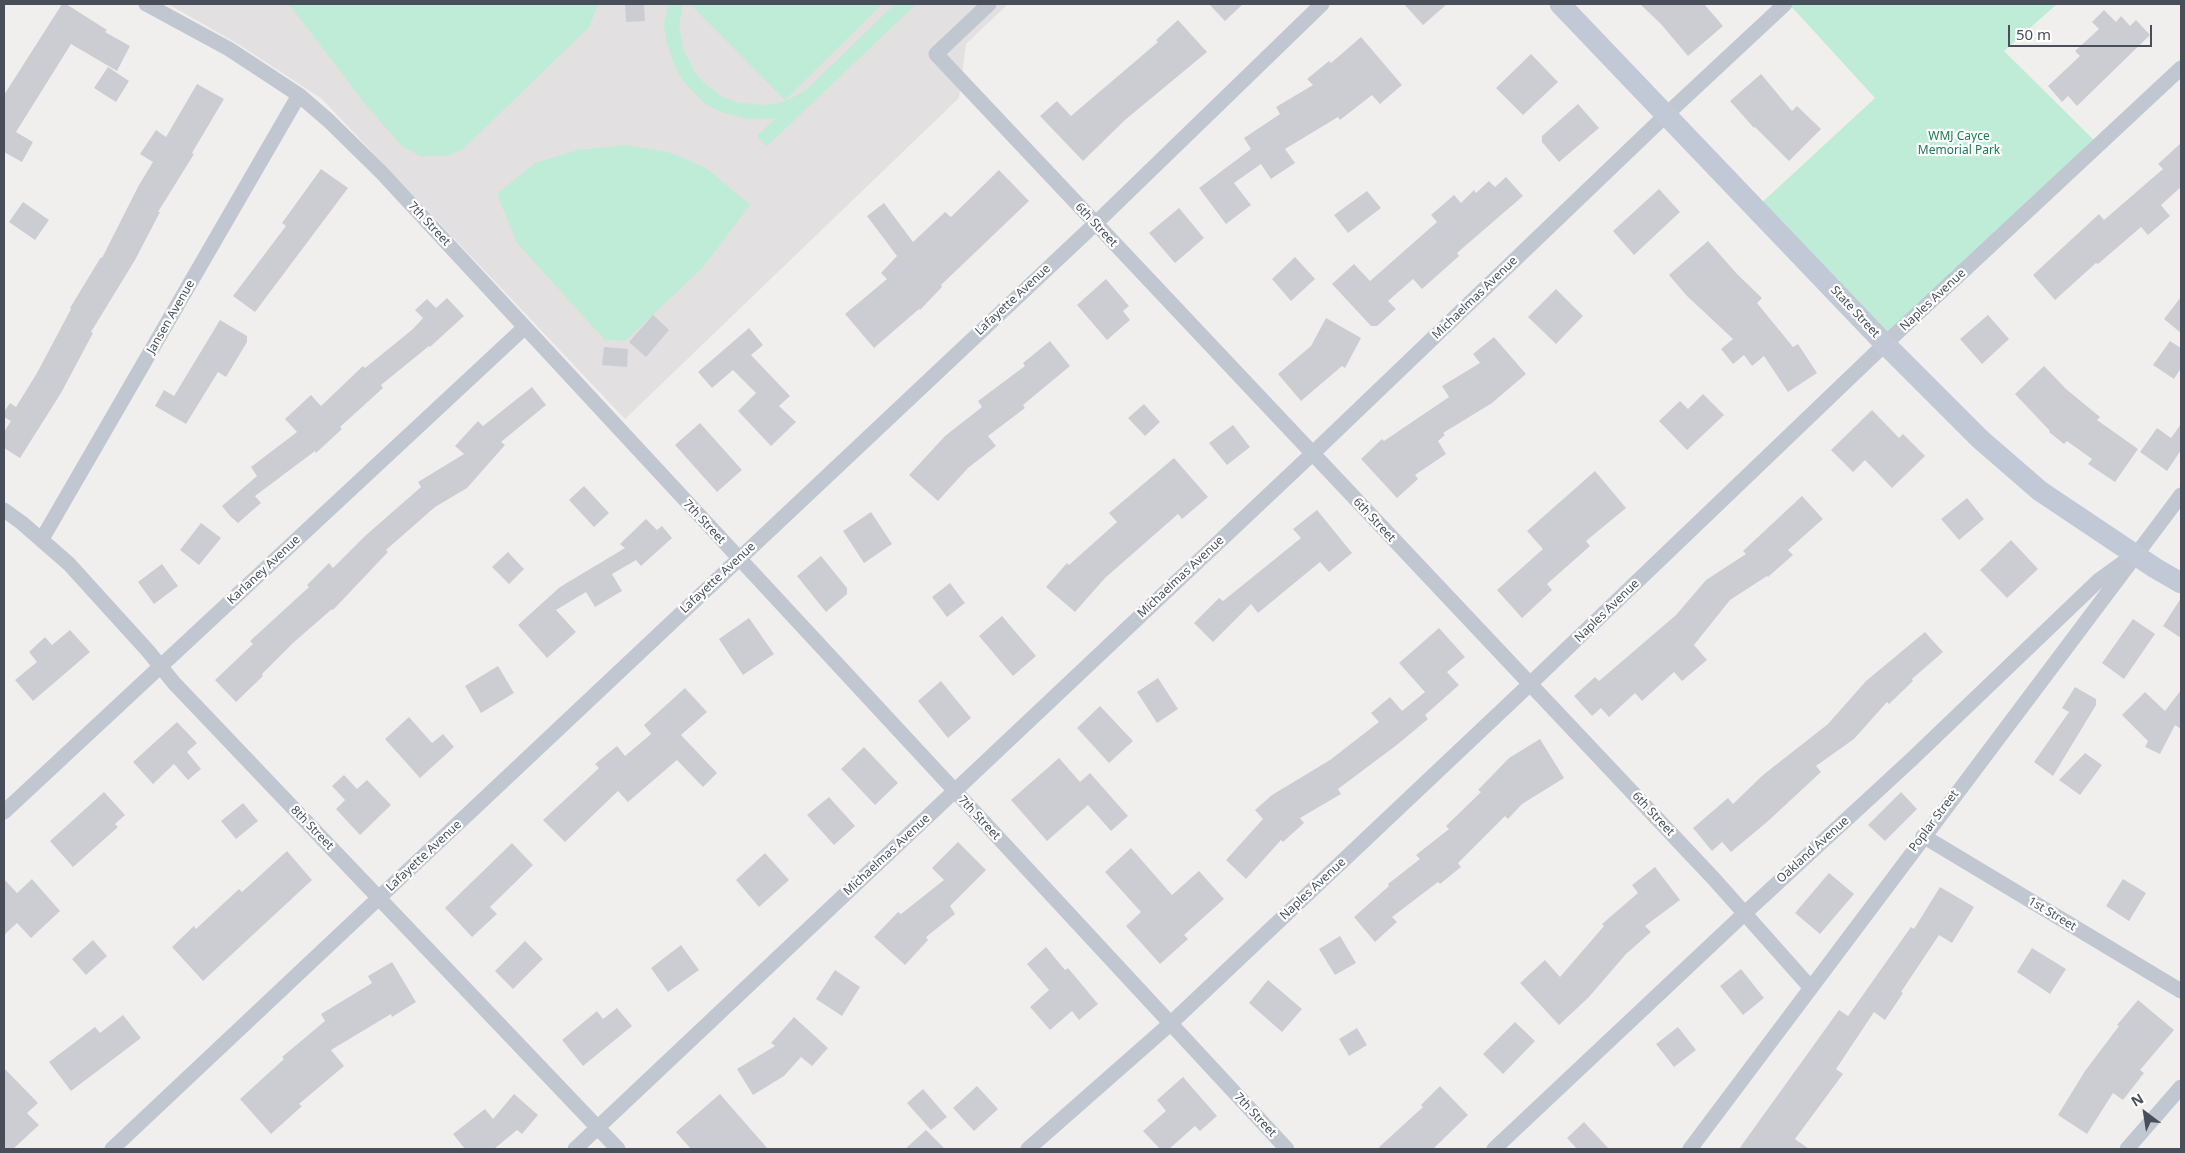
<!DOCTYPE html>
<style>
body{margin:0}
#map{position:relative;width:2185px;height:1153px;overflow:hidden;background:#f1efee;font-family:"Noto Sans",sans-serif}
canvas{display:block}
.frame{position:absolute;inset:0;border:5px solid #484f5b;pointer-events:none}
.north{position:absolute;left:2120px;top:1088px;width:50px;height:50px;-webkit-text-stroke:4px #fff;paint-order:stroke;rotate:329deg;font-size:14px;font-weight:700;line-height:20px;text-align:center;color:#484f5b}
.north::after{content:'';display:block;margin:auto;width:18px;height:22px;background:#484f5b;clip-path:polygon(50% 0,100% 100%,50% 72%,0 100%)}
.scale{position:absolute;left:2008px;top:25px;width:144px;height:22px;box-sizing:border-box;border:2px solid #484f5b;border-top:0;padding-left:6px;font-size:15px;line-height:18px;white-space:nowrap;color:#484f5b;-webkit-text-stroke:4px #fff;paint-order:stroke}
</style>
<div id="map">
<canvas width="2185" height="1153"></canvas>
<div class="frame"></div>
<div class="north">N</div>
<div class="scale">50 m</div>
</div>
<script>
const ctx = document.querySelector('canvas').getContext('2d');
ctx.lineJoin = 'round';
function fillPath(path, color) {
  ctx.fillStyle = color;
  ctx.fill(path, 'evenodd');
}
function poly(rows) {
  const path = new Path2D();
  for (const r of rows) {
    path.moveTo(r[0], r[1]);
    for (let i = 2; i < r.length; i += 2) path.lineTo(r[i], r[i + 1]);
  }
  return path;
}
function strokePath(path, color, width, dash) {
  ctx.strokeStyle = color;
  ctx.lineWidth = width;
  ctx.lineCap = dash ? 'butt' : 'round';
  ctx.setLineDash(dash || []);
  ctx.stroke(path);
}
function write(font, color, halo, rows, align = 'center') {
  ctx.font = font + ' "Noto Sans",sans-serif';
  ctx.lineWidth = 4.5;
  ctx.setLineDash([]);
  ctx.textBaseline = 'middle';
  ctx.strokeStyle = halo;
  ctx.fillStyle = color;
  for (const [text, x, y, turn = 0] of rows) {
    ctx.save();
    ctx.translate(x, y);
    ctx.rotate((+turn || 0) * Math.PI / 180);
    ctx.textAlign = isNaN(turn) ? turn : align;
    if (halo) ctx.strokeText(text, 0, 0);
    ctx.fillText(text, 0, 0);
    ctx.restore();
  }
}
const education = poly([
 [168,4,1008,4,966,44,959,98,625,419,322,99,238,44]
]);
const green = poly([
 [289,4,598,4,589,27,462,150,446,156,420,156,402,146,365,104],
 [668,4,683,4,679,25,683,49,695,73,703,82,723,97,736,102,761,105,774,104,788,100,806,90,895,4,916,4,767,146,757,136,776,118,749,119,724,113,705,104,684,82,676,69,666,41,664,24],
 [690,4,882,4,785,100],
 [1789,4,2057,4,2004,51,2099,145,1885,344,1756,208,1875,98],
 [627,145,668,152,706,168,750,205,703,267,625,341,605,340,517,243,497,194,535,163,578,150]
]);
const building = poly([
 [62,4,66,4,107,30,105,32,130,46,117,71,71,44,16,132,33,142,22,162,4,152,4,95],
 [625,4,644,4,645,21,626,22],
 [1209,4,1243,4,1225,21],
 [1404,4,1447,4,1423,25],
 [1640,4,1704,4,1723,26,1688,56,1661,24],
 [2104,10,2116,22,2121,16,2130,26,2136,20,2150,35,2077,106,2068,96,2062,102,2048,86,2080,56,2075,51,2099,29,2092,22],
 [1178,20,1207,52,1125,120,1083,161,1040,116,1057,101,1071,116,1158,42,1156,40],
 [1361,37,1402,85,1380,104,1372,95,1340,120,1338,117,1285,149,1295,163,1271,179,1261,164,1234,183,1251,205,1226,224,1199,188,1251,149,1244,138,1280,114,1276,107,1313,85,1307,79,1329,61,1331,63],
 [1531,54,1558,82,1523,115,1496,88],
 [108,67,129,81,116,102,94,88],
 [1761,74,1792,111,1797,106,1821,129,1789,161,1755,127,1754,128,1730,101],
 [197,84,224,99,192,153,194,154,158,212,160,212,135,260,91,332,93,333,61,393,20,458,4,448,4,432,11,421,4,417,4,412,10,403,16,407,37,373,71,309,70,308,101,257,102,258,139,185,153,162,140,154,156,130,166,137],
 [1578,104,1599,128,1559,162,1542,142,1542,136],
 [2181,143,2181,187,2161,205,2170,216,2148,235,2141,227,2098,264,2096,263,2055,300,2033,275,2099,214,2104,220,2163,169,2158,164],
 [321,169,348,188,255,312,233,296,286,226,282,223],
 [999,170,1029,201,941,285,942,287,920,310,919,309,874,348,845,314,887,279,881,273,897,256,867,216,884,203,913,242,945,212,951,217],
 [1506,177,1523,196,1457,253,1459,256,1422,289,1413,279,1388,301,1396,309,1377,326,1371,326,1332,284,1354,264,1370,281,1437,222,1431,215,1454,195,1461,203,1474,190,1476,193,1489,181,1495,187],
 [1659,189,1680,212,1634,255,1613,231],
 [1367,191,1381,208,1348,233,1334,215],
 [23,202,49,220,35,240,9,222],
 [1179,208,1204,238,1175,263,1149,233],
 [1708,241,1737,274,1762,298,1757,303,1793,347,1798,344,1817,373,1788,392,1764,356,1752,366,1744,355,1733,364,1721,349,1733,339,1687,296,1669,275],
 [1295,257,1315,279,1291,301,1272,279],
 [1106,279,1129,306,1123,311,1130,320,1107,340,1077,305],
 [1556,289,1583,316,1556,344,1528,317],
 [2181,297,2181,333,2164,319],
 [447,298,464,316,430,347,429,346,381,385,383,388,340,427,342,429,316,453,315,451,255,496,261,503,238,523,230,516,222,506,257,476,251,467,297,432,285,419,311,395,321,406,363,366,365,368,413,329,423,318,415,310,427,299,436,308],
 [653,315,669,330,646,357,629,342],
 [1988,315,2009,339,1982,364,1960,339],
 [1326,318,1361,338,1345,368,1342,366,1301,401,1278,374,1311,346],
 [220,320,247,336,247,342,226,377,218,372,186,424,155,406,164,390,174,396],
 [749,328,763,345,751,355,790,396,779,406,796,422,771,446,738,411,756,393,733,370,712,388,698,372],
 [1494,337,1526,374,1492,403,1443,433,1445,435,1438,441,1446,454,1415,475,1418,479,1397,498,1361,459,1382,439,1384,441,1449,397,1442,386,1480,363,1473,354],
 [1050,341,1070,366,1023,405,1025,408,988,436,996,446,968,468,938,501,909,475,945,436,982,407,978,401,1025,366,1023,363],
 [2170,341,2181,348,2181,368,2174,379,2153,365],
 [604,347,628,349,627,367,602,365],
 [2044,366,2066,389,2100,417,2097,420,2138,449,2115,482,2088,464,2092,459,2067,441,2064,444,2049,432,2050,431,2015,394],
 [532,387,546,405,501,442,505,445,467,488,435,507,386,550,388,552,333,610,332,609,293,643,262,674,263,676,236,702,215,680,253,644,250,641,309,587,307,585,329,563,333,568,365,536,421,487,418,482,464,454,455,446,478,421,483,426],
 [1703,394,1724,415,1687,450,1659,421,1680,401,1688,409],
 [1144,404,1160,422,1145,436,1128,418],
 [1872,410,1899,438,1903,434,1925,456,1892,488,1865,460,1853,472,1831,450],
 [700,423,742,470,717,492,675,445],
 [2181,424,2181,450,2167,471,2140,452,2157,428,2171,438],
 [1233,425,1250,447,1227,465,1209,443],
 [1174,458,1208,497,1182,519,1178,514,1105,578,1075,612,1046,587,1067,563,1069,565,1117,522,1109,513],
 [1595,471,1626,508,1586,541,1590,546,1547,584,1552,590,1522,618,1497,590,1543,549,1527,531],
 [584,486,609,513,594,527,569,500],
 [1802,496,1823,519,1788,550,1793,555,1768,577,1767,576,1730,600,1694,645,1707,660,1682,681,1674,672,1642,701,1635,693,1609,717,1601,708,1592,716,1574,696,1595,677,1599,681,1676,615,1706,580,1746,554,1743,551],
 [1967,498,1984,519,1959,540,1941,519],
 [1317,510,1352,553,1329,572,1320,562,1258,613,1251,604,1213,642,1194,623,1219,598,1223,601,1301,538,1293,529],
 [871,512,892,544,864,563,843,531],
 [646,519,657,530,662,526,672,538,641,566,636,560,612,574,622,591,595,607,586,592,556,610,576,632,547,658,518,625,560,587,625,548,620,544],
 [201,523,221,538,199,565,180,550],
 [2011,540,2038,569,2007,598,1980,570],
 [508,552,524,569,509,584,492,567],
 [821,556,847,588,847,594,826,612,797,576],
 [162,564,178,586,154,604,138,582],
 [950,583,965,603,947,617,932,597],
 [2181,598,2181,638,2163,626],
 [1002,616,1036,656,1013,676,979,636],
 [749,618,774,654,743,675,719,639],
 [2133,619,2155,634,2124,679,2102,663],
 [1439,628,1465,657,1447,672,1459,685,1425,715,1428,719,1398,744,1338,789,1341,794,1300,818,1304,823,1283,842,1281,840,1246,879,1226,860,1263,819,1255,810,1272,795,1330,760,1379,722,1371,713,1390,697,1402,711,1425,692,1399,663],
 [70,630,90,652,33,701,15,680,37,662,29,652,45,637,52,645],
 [1925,632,1943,652,1912,679,1913,681,1889,704,1887,702,1854,739,1816,766,1821,772,1767,822,1731,852,1722,842,1712,851,1693,828,1728,798,1733,804,1763,775,1828,724,1866,681],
 [498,666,514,693,481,713,465,686],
 [1158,678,1178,709,1157,723,1137,692],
 [941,681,971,718,948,738,918,701],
 [2075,687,2096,699,2096,705,2053,776,2034,762,2069,712,2062,708],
 [685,688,707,712,681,735,717,773,703,787,677,760,628,802,618,791,565,842,543,820,599,768,595,764,617,746,625,756,651,734,644,725],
 [2181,690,2181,729,2175,725,2160,754,2145,747,2148,741,2122,715,2145,692,2165,711],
 [1100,706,1133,741,1109,763,1077,728],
 [409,717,432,743,443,734,454,747,420,778,385,739],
 [177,722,197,743,187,752,201,769,188,780,174,764,153,784,133,762],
 [1540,739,1564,778,1522,804,1508,819,1505,816,1458,863,1461,867,1440,884,1438,882,1392,917,1397,922,1375,942,1354,917,1389,886,1388,884,1420,859,1416,855,1449,829,1446,826,1481,792,1478,790,1509,758],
 [864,747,898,783,875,805,841,769],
 [2085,753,2102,765,2080,795,2059,780],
 [1059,758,1080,782,1090,773,1128,816,1111,831,1088,805,1047,841,1011,800],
 [344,775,357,789,367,780,391,805,360,835,336,809,345,800,332,786],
 [104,792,125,815,115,824,118,827,73,867,50,841],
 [1901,792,1917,809,1885,841,1868,825],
 [829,797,855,826,834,845,807,815],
 [243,803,258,821,236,839,221,821],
 [958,842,986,870,950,906,955,914,926,937,928,940,905,965,874,937,898,912,901,914,944,880,932,868],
 [512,843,533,865,490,907,497,914,472,937,445,908],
 [1131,848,1172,895,1199,871,1224,899,1184,935,1188,939,1160,964,1126,926,1141,912,1105,872],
 [287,851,312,880,203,981,172,947,194,926,196,929,239,889,242,892],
 [765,853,789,880,759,907,736,880],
 [1655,867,1680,900,1645,926,1651,932,1626,954,1589,997,1559,1025,1520,983,1545,960,1560,977,1604,926,1602,924,1638,893,1632,885],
 [1829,873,1854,894,1820,934,1795,913],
 [4,879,17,893,32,879,60,911,31,938,17,923,4,935],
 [2123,879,2146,893,2129,921,2106,906],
 [1940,887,1974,907,1952,943,1939,935,1901,992,1903,993,1885,1020,1874,1012,1836,1069,1843,1074,1795,1139,1809,1149,1739,1149,1839,1010,1848,1016,1911,927,1914,929],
 [1340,936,1356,963,1335,975,1319,949],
 [93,940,107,956,86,975,72,959],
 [525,941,543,959,513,989,495,971],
 [681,945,699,970,668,992,651,968],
 [1046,947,1065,970,1068,968,1098,1004,1079,1020,1072,1011,1050,1030,1030,1007,1049,990,1027,964],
 [2032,948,2066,969,2050,994,2017,972],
 [392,962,416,1002,392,1017,391,1014,331,1050,344,1066,299,1104,302,1106,271,1134,240,1099,284,1059,282,1057,325,1021,321,1014,372,983,368,976],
 [1741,969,1764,998,1743,1015,1720,986],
 [835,970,860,987,842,1016,816,999],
 [1268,980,1302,1009,1282,1032,1249,1003],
 [2138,1000,2174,1030,2140,1070,2144,1073,2123,1100,2113,1093,2087,1134,2058,1115,2085,1071,2119,1026,2117,1025],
 [617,1008,632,1026,583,1066,562,1040,597,1011,603,1019],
 [123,1015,141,1038,71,1091,49,1062,95,1027,100,1033],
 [794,1017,828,1048,812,1066,801,1057,784,1076,753,1095,737,1069,775,1046,771,1043],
 [1515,1022,1535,1041,1503,1074,1483,1054],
 [1678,1027,1696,1050,1674,1067,1656,1044],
 [1357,1028,1367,1045,1349,1056,1339,1039],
 [4,1068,38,1103,27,1113,39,1125,13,1149,4,1149],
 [1183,1077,1217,1116,1200,1131,1195,1126,1169,1149,1160,1149,1143,1131,1166,1111,1157,1100],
 [977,1086,998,1109,974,1131,953,1108],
 [1440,1086,1468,1115,1433,1149,1377,1149,1423,1107,1421,1105],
 [923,1089,947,1117,931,1130,907,1103],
 [514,1094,538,1115,522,1134,517,1130,494,1149,465,1149,453,1134,485,1109,493,1119],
 [720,1094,726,1101,768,1149,691,1149,676,1132],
 [1584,1122,1609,1149,1577,1149,1567,1138],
 [926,1130,945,1149,905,1149]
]);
const street = poly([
 [146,4,229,49,299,95,329,121,382,173,1287,1149],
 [989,4,936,54,1714,879,1810,987],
 [4,510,22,523,69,564,148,651,174,683,618,1149],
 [42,539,299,95],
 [4,812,524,328],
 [1923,836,2181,991],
 [112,1149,1095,224,1322,4],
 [575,1149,1312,454,1667,114,1785,4],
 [1028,1149,1170,1024,1530,684,1885,344,2181,68],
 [1494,1149,1745,913,1912,759,2099,580,2135,554],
 [1690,1149,2181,495],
 [2127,1149,2181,1087]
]);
const secondary = poly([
 [1560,4,1885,344,1980,439,2040,491,2155,568,2181,583]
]);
const parkNames = [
 ["WMJ Cayce",1959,137],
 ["Memorial Park",1959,151]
];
const streetNames = [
 ["7th Street",429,224,47],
 ["6th Street",1096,225,47],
 ["Michaelmas Avenue",1475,298,-44],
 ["Lafayette Avenue",1013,300,-43],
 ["Naples Avenue",1933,300,-43],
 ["State Street",1855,312,47],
 ["Jansen Avenue",171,317,-60],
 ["6th Street",1374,520,47],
 ["7th Street",704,522,47],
 ["Karlaney Avenue",264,570,-43],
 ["Michaelmas Avenue",1181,577,-43],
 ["Lafayette Avenue",718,578,-43],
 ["Naples Avenue",1607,611,-44],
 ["6th Street",1653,814,47],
 ["7th Street",979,818,47],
 ["Poplar Street",1934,821,-53],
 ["8th Street",312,828,46],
 ["Oakland Avenue",1813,850,-42],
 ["Michaelmas Avenue",887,855,-43],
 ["Lafayette Avenue",424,856,-43],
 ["Naples Avenue",1313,889,-43],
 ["1st Street",2052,914,31],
 ["7th Street",1255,1115,47]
];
fillPath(education, '#e2e0e0');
fillPath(green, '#bfecd6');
fillPath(building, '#cccdd3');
strokePath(street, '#c0c7d0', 15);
strokePath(secondary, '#c2c9d6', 21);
write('12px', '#1c7855', '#fff', parkNames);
write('12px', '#484f5b', '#fff', streetNames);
</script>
